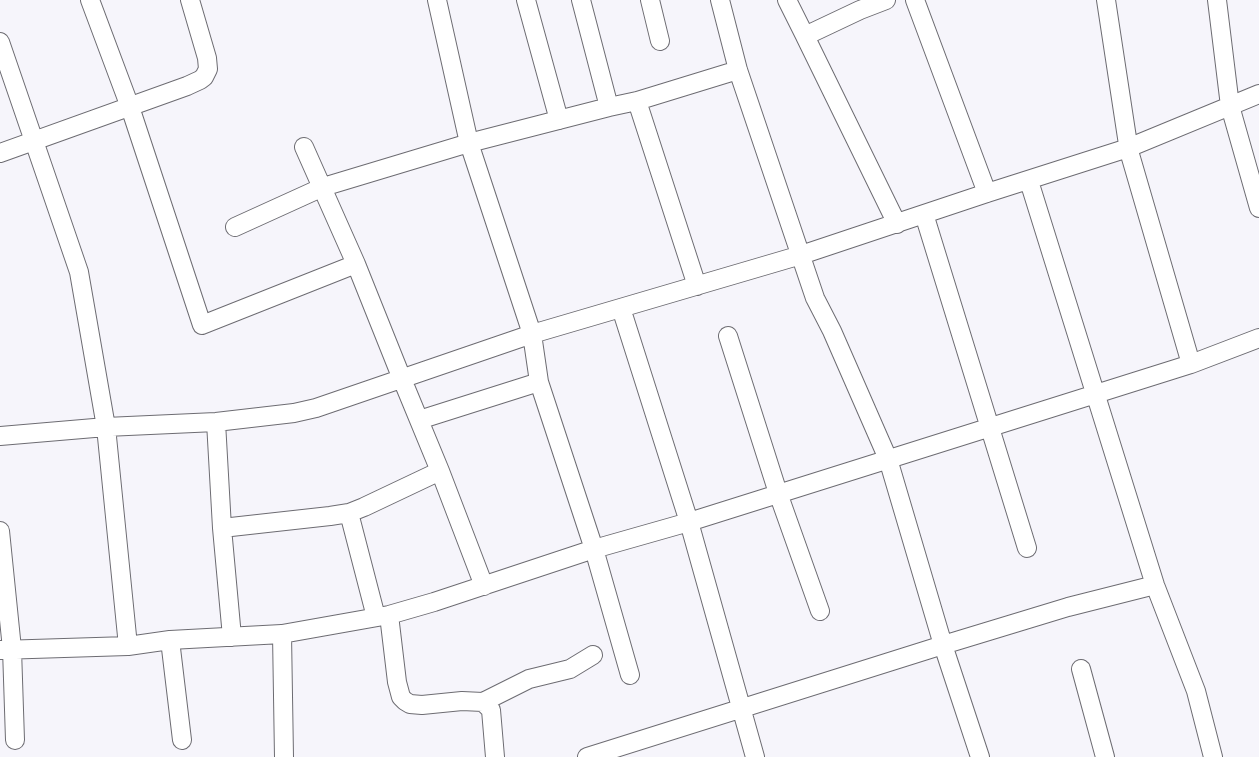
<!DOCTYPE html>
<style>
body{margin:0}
canvas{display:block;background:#f6f5fb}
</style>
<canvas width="1259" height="757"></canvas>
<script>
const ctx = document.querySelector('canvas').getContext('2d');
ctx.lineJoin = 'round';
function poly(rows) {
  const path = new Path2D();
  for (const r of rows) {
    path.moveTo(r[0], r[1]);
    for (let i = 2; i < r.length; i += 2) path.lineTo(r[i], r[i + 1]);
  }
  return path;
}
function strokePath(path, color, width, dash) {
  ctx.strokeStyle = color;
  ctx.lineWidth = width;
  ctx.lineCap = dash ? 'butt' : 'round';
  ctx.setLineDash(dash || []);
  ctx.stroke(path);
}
const street = poly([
 [90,0,130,107,202,325,356,264],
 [437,0,469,143,532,334,539,382],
 [526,0,559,120],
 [581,0,609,107],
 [650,0,660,41],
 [720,0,738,70,815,298,832,331,888,459,943,645,980,757],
 [787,0,805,36],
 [886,0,860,10,805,36,897,224],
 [915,0,987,193],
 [1106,0,1129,151,1191,364],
 [1217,0,1230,106,1259,208],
 [0,42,79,272,106,427,128,646],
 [637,101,697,286],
 [304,147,356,264,402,379,440,471,484,586],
 [0,153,187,86,200,80,204,77,208,69,207,58,190,0],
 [1029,181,1155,585,1196,691,1213,757],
 [924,214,1027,548],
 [235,227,323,187,469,143,609,107,637,101,738,70],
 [621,308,689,522,755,757],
 [728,336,778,493,820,611],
 [419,420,539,382,594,549,630,675],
 [216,422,222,528,232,637],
 [0,436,106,427,216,422,294,413,316,408,532,334,801,255,987,193,1128,148,1259,94],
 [349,513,376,617],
 [222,528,330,516,349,513,364,507,440,471],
 [0,531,12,649,15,740],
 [389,615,397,682,401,697,405,701,410,704,422,705,462,701,483,702,491,710,495,757],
 [282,634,284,757],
 [170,640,182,740],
 [0,650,128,646,170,640,282,634,389,615,434,602,594,549,689,522,1191,364,1259,338],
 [1081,669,1105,757],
 [483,702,529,679,570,669,593,655],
 [587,757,943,645,1068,607,1155,585]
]);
strokePath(street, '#6d6c72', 20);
strokePath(street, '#fff', 18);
</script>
